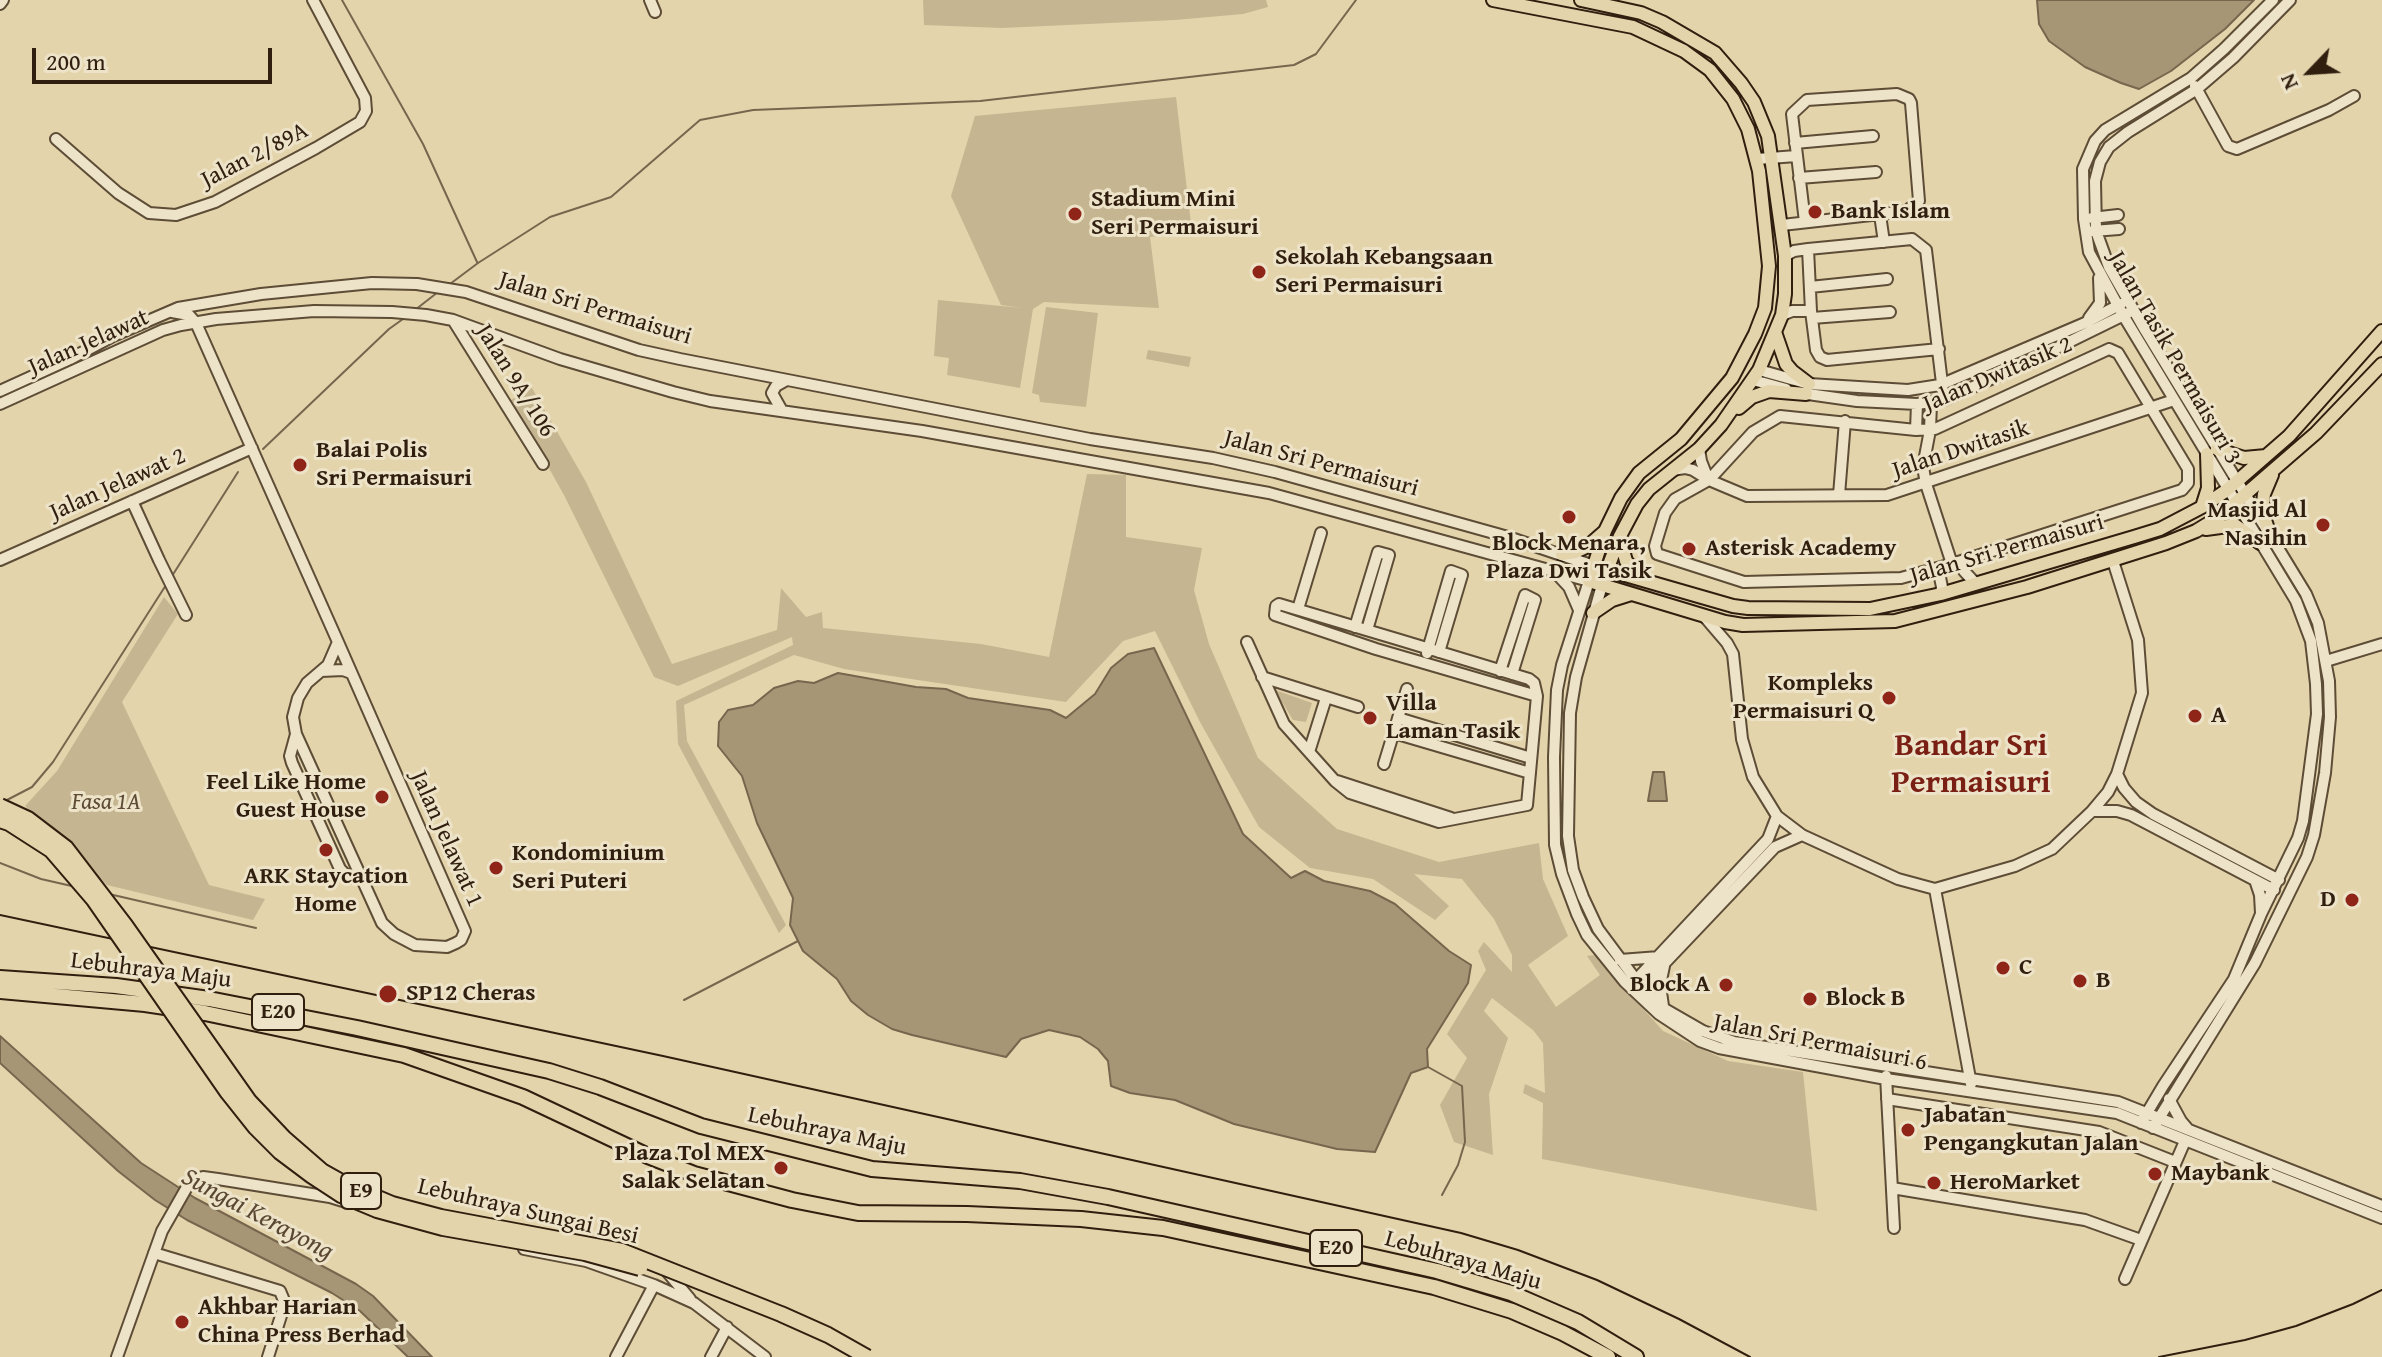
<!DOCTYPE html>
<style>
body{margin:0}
#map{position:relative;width:2382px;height:1357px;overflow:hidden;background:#e4d4ab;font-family:"Gentium Book Plus",serif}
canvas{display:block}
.north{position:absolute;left:2270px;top:32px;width:80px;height:80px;-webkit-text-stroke:6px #ede3c8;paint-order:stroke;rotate:245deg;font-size:22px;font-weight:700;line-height:32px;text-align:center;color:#301e0f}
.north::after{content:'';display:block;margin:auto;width:28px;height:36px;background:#301e0f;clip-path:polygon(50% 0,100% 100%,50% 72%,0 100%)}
.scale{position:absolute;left:32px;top:48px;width:240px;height:36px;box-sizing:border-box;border:4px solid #301e0f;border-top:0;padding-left:10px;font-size:24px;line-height:28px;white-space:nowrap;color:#301e0f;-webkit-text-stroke:6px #ede3c8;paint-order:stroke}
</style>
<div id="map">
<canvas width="2382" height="1357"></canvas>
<div class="north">N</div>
<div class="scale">200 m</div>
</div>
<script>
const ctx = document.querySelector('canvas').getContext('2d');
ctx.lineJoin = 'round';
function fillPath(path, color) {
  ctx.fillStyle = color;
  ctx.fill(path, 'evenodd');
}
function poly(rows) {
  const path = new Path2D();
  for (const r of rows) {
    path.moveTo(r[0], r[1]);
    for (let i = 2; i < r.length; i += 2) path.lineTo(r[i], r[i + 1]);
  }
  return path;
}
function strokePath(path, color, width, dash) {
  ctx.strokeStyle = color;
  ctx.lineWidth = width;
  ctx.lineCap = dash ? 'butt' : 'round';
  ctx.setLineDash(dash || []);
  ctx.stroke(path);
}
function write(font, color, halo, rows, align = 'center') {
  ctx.font = font + ' "Gentium Book Plus",serif';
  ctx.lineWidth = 6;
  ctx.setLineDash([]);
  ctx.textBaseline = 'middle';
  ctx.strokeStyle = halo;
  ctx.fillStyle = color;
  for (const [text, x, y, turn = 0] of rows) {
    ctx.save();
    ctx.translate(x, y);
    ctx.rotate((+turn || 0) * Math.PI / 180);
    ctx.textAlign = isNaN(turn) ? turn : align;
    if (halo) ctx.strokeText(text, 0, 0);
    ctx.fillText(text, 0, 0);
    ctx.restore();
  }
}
const green = poly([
 [923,0,1266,0,1268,7,1243,14,1175,20,1002,28,924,25],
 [1176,97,1192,232,1150,237,1159,308,1044,302,1033,309,1020,388,947,375,949,358,934,356,938,300,1022,308,1001,305,951,196,975,116],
 [1046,307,1098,313,1086,407,1040,402,1039,395,1032,393],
 [1148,350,1191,357,1189,367,1146,359],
 [532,388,586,482,672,664,777,630,781,588,806,617,822,612,823,628,981,644,1049,657,1087,474,1126,475,1126,537,1202,548,1194,590,1209,644,1258,758,1337,829,1439,862,1539,843,1543,879,1568,936,1528,965,1556,1007,1600,975,1587,956,1595,955,1663,1031,1728,1061,1803,1072,1817,1211,1542,1159,1543,1103,1523,1093,1525,1084,1545,1093,1543,1043,1533,1030,1492,998,1484,1011,1508,1038,1489,1094,1493,1155,1454,1142,1440,1105,1467,1058,1447,1034,1486,970,1478,951,1484,942,1512,972,1512,955,1494,919,1462,879,1414,874,1449,906,1435,920,1373,879,1310,868,1259,827,1200,722,1155,631,1123,641,1066,702,844,669,794,655,684,705,687,741,786,925,779,933,678,744,676,701,793,645,792,637,678,686,654,677,565,497,511,400],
 [164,597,178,614,122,702,209,885,265,899,253,920,107,885,25,806,57,771],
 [1275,690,1312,703,1306,722,1293,720]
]);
const water = poly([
 [2037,0,2254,0,2225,29,2171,71,2139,89,2121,83,2085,67,2049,41,2039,24,2037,0],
 [1154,648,1243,834,1291,878,1305,871,1324,881,1370,891,1395,904,1449,951,1471,965,1468,983,1427,1049,1428,1067,1411,1073,1375,1152,1337,1149,1234,1124,1175,1100,1130,1093,1111,1086,1108,1061,1098,1049,1080,1037,1049,1030,1021,1039,1006,1057,912,1035,892,1029,868,1015,851,1001,837,979,803,951,790,925,793,898,757,823,742,776,718,746,719,722,728,710,753,705,774,688,798,681,814,683,838,673,916,687,946,689,968,698,1050,710,1066,718,1095,694,1111,668,1128,654,1154,648],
 [1653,772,1664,772,1667,801,1648,801,1653,772],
 [0,1036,141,1163,195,1198,356,1284,373,1296,432,1357,408,1357,360,1311,332,1293,187,1220,155,1200,118,1171,0,1063,0,1036]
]);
const stream = poly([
 [342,0,423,144,477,262],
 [450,284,478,263,550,217,611,197,700,120,753,110,980,101,1294,65,1316,54,1356,0],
 [415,310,438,292],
 [263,449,389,329,403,319],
 [172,576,238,472],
 [5,801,32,787,53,762,166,585],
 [0,863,41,879,76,887],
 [109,894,256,928],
 [684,1000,798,941],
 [1428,1067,1462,1086,1465,1142,1458,1165,1442,1195]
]);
const minor = poly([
 [650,0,655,12],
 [0,4,3,0],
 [2195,86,2228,146,2237,149,2329,110,2354,96],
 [56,139,118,193,149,213,176,215,215,202,316,148,360,122,366,111,365,98,313,0],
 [1795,143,1873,136],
 [1757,159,1796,156],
 [1799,178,1876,172],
 [1880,215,1884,242],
 [2092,218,2118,215],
 [1782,225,1907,211,1919,201,1911,103,1909,99,1897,94,1807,100,1792,114,1805,222],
 [2093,231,2119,229],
 [1808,249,1811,311,1816,350,1820,357,1827,360,1939,349],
 [1785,256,1794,251,1808,249,1912,239,1926,250,1944,400],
 [1810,287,1887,279],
 [172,312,189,315,196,323,338,642,465,931,461,940,456,943,447,947,415,945,394,934,382,923,296,734,293,717,298,698,307,683,328,665,338,642],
 [1782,315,1792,311,1811,311],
 [1812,318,1890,312],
 [2089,318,2100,303,2099,278],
 [453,320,543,464],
 [2109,349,2118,353,2188,469,2188,483,2182,490,1952,564,1901,578,1744,582,1657,554,1655,546,1665,513,1675,499,1709,480,1753,432,1780,416,1916,430,1935,429,2109,349],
 [1759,370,1809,384,1908,390,1940,385,2085,323,2121,304],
 [1753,380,1786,389],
 [0,391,70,359,113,336,178,308,261,294,372,283,417,284,466,292,639,350,680,359,1090,439,1213,458,1275,472,1508,537,1594,566],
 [1801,393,1857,401,1917,404,1944,400,2022,365,2128,313],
 [1931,403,1930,430,1923,467,1926,484,1952,564],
 [0,404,163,330,181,325,216,319,314,311,392,312,426,315,453,320,560,359,673,392,710,401,922,431,1269,493,1589,581,1562,665,1557,690,1554,757,1555,845,1562,874,1577,914,1587,935,1625,982,1659,1014,1700,1041,1719,1048,1886,1079,2117,1113,2382,1218],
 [781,409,772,393,776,386,785,381],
 [1916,430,1917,404],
 [1699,449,1701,461,1708,479],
 [1672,470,1685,468,1693,470,1709,480,1747,496,1887,495,2174,400],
 [1839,495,1845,421],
 [132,501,159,560,186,615],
 [0,560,252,448],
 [1962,561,1964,571,1975,583],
 [1938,568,1942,587,1941,594],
 [1556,573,1569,587,1579,610],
 [1602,585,1576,677,1570,713,1568,836,1573,870,1583,897,1598,929,1636,980,1663,1008,1703,1031,1734,1042,2118,1102,2382,1206],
 [1298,609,1321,533],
 [1703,615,1727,643,1733,654,1742,739,1753,777,1777,816,1802,835,1898,879,1935,889,2015,866,2052,849,2092,811,2108,792,2117,774,2142,693,2138,640,2113,561],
 [1355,627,1378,552,1389,555,1367,630],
 [1247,642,1284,724,1335,781,1350,793,1439,822,1527,805,1537,696,1534,683,1529,679,1400,640,1279,604,1276,606,1275,615,1376,649,1537,696],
 [1427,653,1451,571,1462,575,1439,652],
 [2326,661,2382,644],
 [321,671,343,670,351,673],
 [1500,671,1525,595,1535,600,1512,674],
 [1262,677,1358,707],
 [1398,718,1531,758],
 [1394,733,1530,773],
 [296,734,290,756,292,763,340,869,348,877,361,879],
 [1309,752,1326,698],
 [1384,764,1407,689],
 [2117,774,2124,788,2136,802,2153,814,2279,880],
 [1337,781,1451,818],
 [2092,811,2117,811,2131,815,2274,890],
 [2255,880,2260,895,2261,913],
 [1935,889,1971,1084],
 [1620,960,1659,957],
 [1636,980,1768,839,1777,816],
 [1642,987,1775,847,1802,835],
 [1663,1006,1660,985,1664,966],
 [1886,1076,1894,1228],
 [1887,1099,2099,1132,2175,1162],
 [2169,1099,2181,1121,2187,1128],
 [2141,1123,2163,1086,2234,979,2261,914,2298,838,2303,821,2317,714,2316,684,2311,641,2296,601,2123,315,2089,252,2084,219,2083,169,2095,141,2105,130,2191,78,2224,49,2273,0],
 [2153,1128,2255,963,2307,857,2314,835,2325,773,2330,717,2329,681,2318,623,2306,594,2145,330,2109,267,2096,231,2095,181,2100,162,2109,147,2128,132,2197,89,2233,58,2290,0],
 [1892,1188,2085,1220,2141,1240],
 [524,1249,586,1261,654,1285,694,1303,765,1357],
 [154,1253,280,1291,285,1303,268,1357],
 [664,1268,690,1299],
 [2125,1279,2185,1141],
 [117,1357,162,1231,191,1180,203,1177,218,1179,330,1197,346,1202],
 [616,1357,654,1285],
 [711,1357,727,1327]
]);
const major = poly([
 [1493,0,1633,27,1684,51,1710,70,1733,99,1748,129,1759,171,1769,266,1765,308,1755,334,1732,378,1681,439,1639,473,1621,498,1605,531,1589,581,1725,622,1743,625,1895,621,2027,587,2166,543,2196,531,2219,517,2316,433,2382,364],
 [1581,0,1641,13,1662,22,1715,53,1741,83,1754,102,1768,136,1785,256,1785,294,1782,315,1759,370,1721,425,1699,449,1649,489,1637,504,1620,536,1604,578],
 [1775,332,1786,364,1792,371,1809,384],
 [1739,408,1752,397,1769,391,1806,394],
 [2217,449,2244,458,2266,456],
 [2202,507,2208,488,2207,454],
 [2206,529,2235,525,2260,543],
 [2270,535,2262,511,2264,494,2272,475],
 [1620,539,1626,561,1641,578],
 [1562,554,1575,552,1588,546,1604,532],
 [1594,566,1733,606,1748,608,1870,609,1941,594,2134,537,2160,529,2202,507,2227,490,2289,436,2382,331],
 [1593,613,1612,600,1631,594]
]);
const highway = poly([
 [0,978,116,986,209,999,357,1028,549,1071,600,1087,701,1126,872,1169,1020,1181,1108,1197,1437,1271,1511,1293,1578,1322,1636,1357],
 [0,991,145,1004,205,1013,404,1055,523,1097,648,1156,694,1174,792,1200,858,1213,967,1214,1081,1219,1163,1228,1434,1287,1512,1311,1563,1333,1608,1357]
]);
const tram = poly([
 [0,915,663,1056,1461,1233,1518,1250,1597,1280,1679,1319,1750,1357],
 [2159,1357,2245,1340,2296,1326,2353,1304,2382,1290]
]);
const highwayBridge = poly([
 [0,806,28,819,66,848,125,925,249,1101,284,1138,322,1171,347,1185,392,1204,441,1217,622,1251,781,1314,828,1335,867,1357],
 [0,820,9,823,51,850,94,900,228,1093,255,1127,280,1152,312,1176,341,1195,377,1210,443,1228,585,1253,640,1268]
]);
const markers = [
 [1815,212,8,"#8f2418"],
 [1075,214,8,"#8f2418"],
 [1259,272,8,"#8f2418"],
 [300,465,8,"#8f2418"],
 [1569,517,8,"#8f2418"],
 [2323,525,8,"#8f2418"],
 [1689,549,8,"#8f2418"],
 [1889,698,8,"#8f2418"],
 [2195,716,8,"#8f2418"],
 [1370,718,8,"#8f2418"],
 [382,797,8,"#8f2418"],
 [326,850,8,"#8f2418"],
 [496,868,8,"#8f2418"],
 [2352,900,8,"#8f2418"],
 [2003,968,8,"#8f2418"],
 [2080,981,8,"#8f2418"],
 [1726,985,8,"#8f2418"],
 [388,994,10,"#8f2418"],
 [1810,999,8,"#8f2418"],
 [1908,1130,8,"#8f2418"],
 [781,1168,8,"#8f2418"],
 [2155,1174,8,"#8f2418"],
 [1934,1183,8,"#8f2418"],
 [182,1322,8,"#8f2418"]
];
const shields = [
 [278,1012,52],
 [361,1191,40],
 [1336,1248,52]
];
const shieldNames = [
 ["E20",278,1012],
 ["E9",361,1191],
 ["E20",1336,1248]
];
const streetNames = [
 ["Jalan 2/89A",255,156,-27],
 ["Jalan Sri Permaisuri",595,309,17],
 ["Jalan Jelawat",89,343,-24],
 ["Jalan Tasik Permaisuri 3",2174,358,60],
 ["Jalan Dwitasik 2",1998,375,-23],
 ["Jalan 9A/106",515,381,58],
 ["Jalan Dwitasik",1961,450,-18],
 ["Jalan Sri Permaisuri",1321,464,15],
 ["Jalan Jelawat 2",118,485,-24],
 ["Jalan Sri Permaisuri",2007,550,-16],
 ["Jalan Jelawat 1",446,839,66],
 ["Lebuhraya Maju",151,971,7],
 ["Jalan Sri Permaisuri 6",1820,1043,11],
 ["Lebuhraya Maju",827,1132,12],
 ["Lebuhraya Sungai Besi",528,1212,13],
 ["Lebuhraya Maju",1463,1261,16]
];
const poiNames = [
 ["Stadium Mini",1091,200],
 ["Seri Permaisuri",1091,228],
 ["Bank Islam",1831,212],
 ["Sekolah Kebangsaan",1275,258],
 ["Seri Permaisuri",1275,286],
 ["Balai Polis",316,451],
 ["Sri Permaisuri",316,479],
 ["Masjid Al",2307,511,"right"],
 ["Nasihin",2307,539,"right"],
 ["Block Menara,",1569,544,"center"],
 ["Plaza Dwi Tasik",1569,572,"center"],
 ["Asterisk Academy",1705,549],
 ["Kompleks",1873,684,"right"],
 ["Permaisuri Q",1873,712,"right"],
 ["Villa",1386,704],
 ["Laman Tasik",1386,732],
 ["A",2211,716],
 ["Feel Like Home",366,783,"right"],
 ["Guest House",366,811,"right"],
 ["Kondominium",512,854],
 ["Seri Puteri",512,882],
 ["ARK Staycation",326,877,"center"],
 ["Home",326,905,"center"],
 ["D",2336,900,"right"],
 ["C",2019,968],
 ["B",2096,981],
 ["Block A",1710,985,"right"],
 ["SP12 Cheras",406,994],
 ["Block B",1826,999],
 ["Jabatan",1924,1116],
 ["Pengangkutan Jalan",1924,1144],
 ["Plaza Tol MEX",765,1154,"right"],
 ["Salak Selatan",765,1182,"right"],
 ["Maybank",2171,1174],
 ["HeroMarket",1950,1183],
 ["Akhbar Harian",198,1308],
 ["China Press Berhad",198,1336]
];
const parkNames = [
 ["Fasa 1A",106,803]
];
const waterNames = [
 ["Sungai Kerayong",257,1215,28]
];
const districtNames = [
 ["Bandar Sri",1971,747],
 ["Permaisuri",1971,784]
];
fillPath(green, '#c5b590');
fillPath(water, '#a79676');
strokePath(water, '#77664d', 2);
strokePath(stream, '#77664d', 2);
strokePath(minor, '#5d4c36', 14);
strokePath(major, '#301e0f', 16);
strokePath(highway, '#301e0f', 18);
strokePath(minor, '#ede3c8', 10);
strokePath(major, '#e4d4ab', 12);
strokePath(highway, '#e4d4ab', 14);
strokePath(tram, '#301e0f', 2);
strokePath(highwayBridge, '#301e0f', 18, []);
strokePath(highwayBridge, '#e4d4ab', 14);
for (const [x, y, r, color] of markers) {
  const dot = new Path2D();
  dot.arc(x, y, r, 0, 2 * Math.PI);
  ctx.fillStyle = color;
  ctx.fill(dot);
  strokePath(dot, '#ede3c8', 3);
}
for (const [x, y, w] of shields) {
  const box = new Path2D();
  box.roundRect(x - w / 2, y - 18, w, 36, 6);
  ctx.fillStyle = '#ede3c8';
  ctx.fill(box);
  strokePath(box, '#301e0f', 2);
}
write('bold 22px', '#301e0f', null, shieldNames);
write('24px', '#301e0f', '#ede3c8', streetNames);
write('bold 24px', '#301e0f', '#ede3c8', poiNames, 'left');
write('italic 24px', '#5d4b36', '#ede3c8', parkNames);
write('italic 26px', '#5a4833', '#ede3c8', waterNames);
write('bold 32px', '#7a1f14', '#ede3c8', districtNames);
</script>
